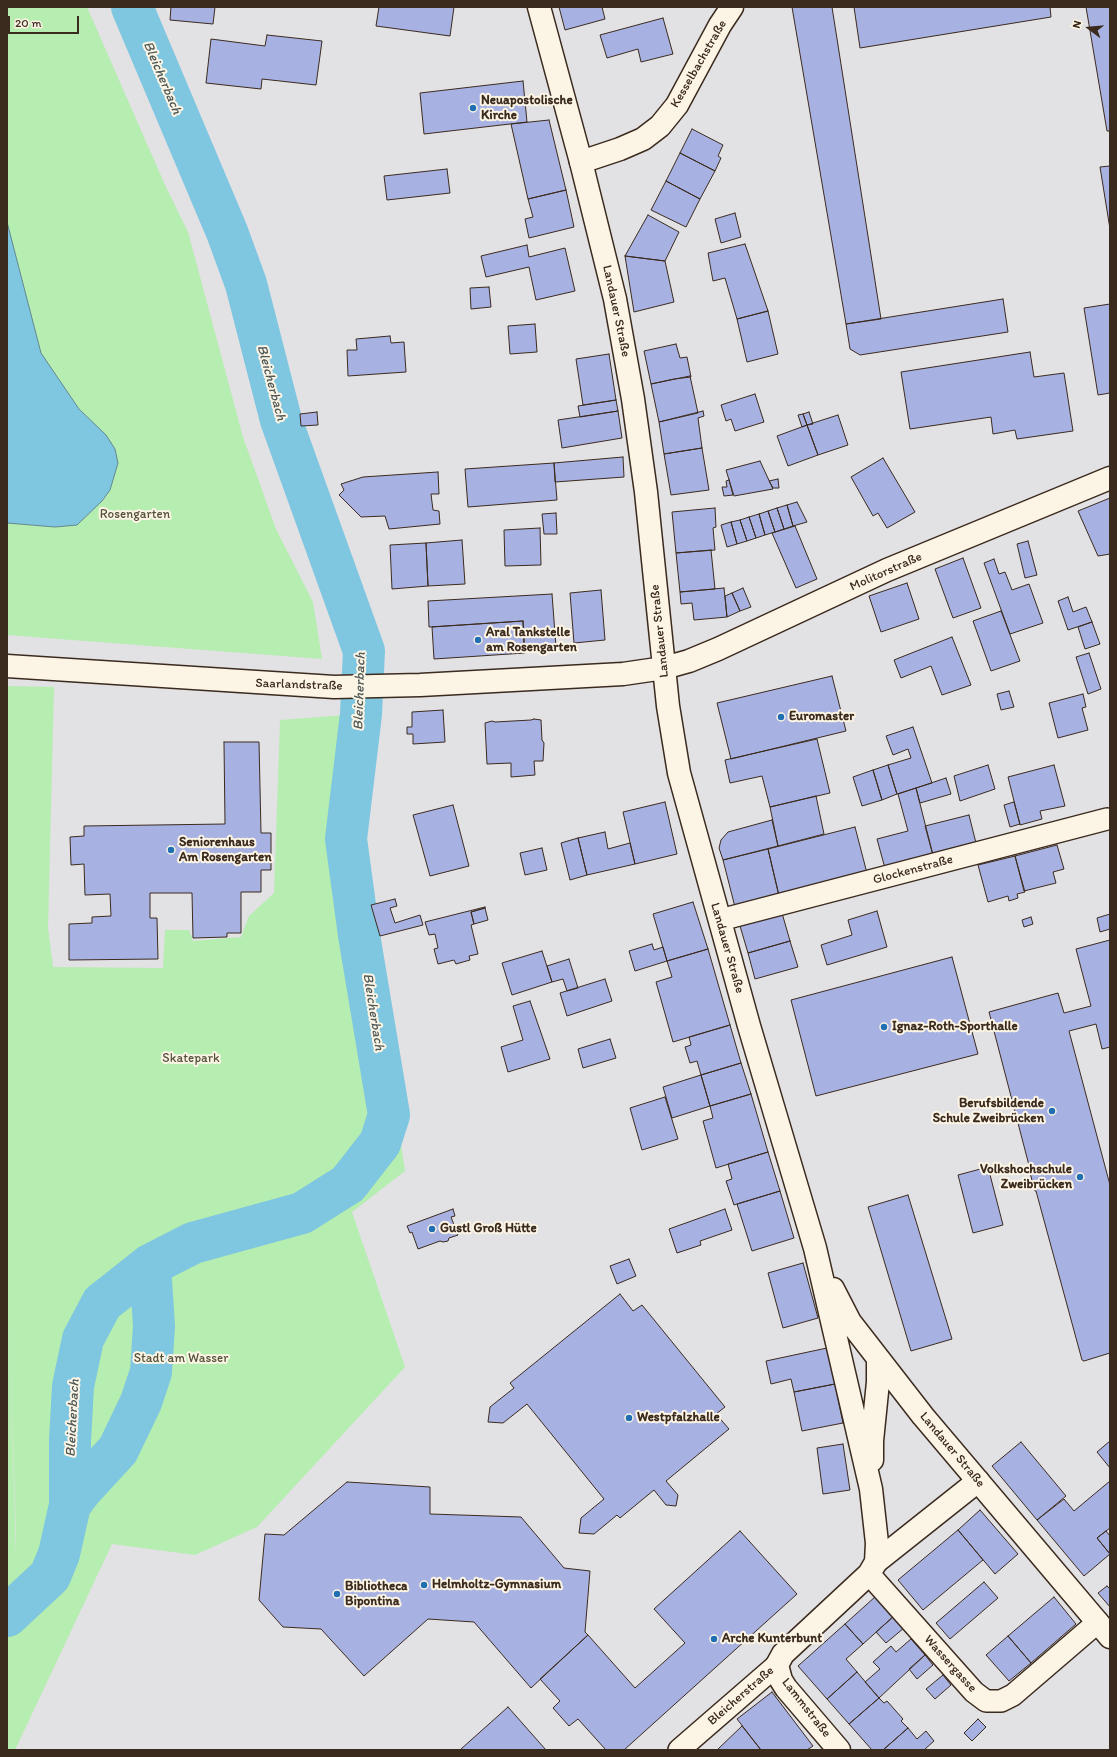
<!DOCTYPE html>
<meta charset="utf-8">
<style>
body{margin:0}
#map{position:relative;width:1117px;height:1757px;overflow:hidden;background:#e2e1e4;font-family:Itim,sans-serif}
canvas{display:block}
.frame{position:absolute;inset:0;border:8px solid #3b2a1e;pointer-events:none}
.north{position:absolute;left:1069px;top:8px;width:40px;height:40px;-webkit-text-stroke:3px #fcf5e5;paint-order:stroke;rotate:286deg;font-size:11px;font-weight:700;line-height:16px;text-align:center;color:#3b2a1e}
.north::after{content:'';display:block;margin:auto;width:14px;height:18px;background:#3b2a1e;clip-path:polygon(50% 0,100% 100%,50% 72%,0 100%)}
.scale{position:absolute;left:8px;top:16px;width:71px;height:18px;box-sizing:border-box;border:2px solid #3b2a1e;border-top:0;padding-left:5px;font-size:12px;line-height:14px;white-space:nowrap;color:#3b2a1e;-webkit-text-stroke:3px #fcf5e5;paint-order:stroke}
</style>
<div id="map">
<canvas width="1117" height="1757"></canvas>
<div class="frame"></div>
<div class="north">N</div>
<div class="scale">20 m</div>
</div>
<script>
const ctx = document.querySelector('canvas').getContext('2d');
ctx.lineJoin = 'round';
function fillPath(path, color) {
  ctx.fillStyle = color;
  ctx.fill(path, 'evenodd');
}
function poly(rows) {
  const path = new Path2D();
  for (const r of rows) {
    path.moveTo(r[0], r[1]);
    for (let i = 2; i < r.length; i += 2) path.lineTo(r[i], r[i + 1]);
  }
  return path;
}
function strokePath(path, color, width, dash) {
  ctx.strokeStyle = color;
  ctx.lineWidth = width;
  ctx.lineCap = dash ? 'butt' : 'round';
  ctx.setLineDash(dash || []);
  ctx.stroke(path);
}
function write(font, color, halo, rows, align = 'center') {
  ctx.font = font + ' Itim,sans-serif';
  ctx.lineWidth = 4;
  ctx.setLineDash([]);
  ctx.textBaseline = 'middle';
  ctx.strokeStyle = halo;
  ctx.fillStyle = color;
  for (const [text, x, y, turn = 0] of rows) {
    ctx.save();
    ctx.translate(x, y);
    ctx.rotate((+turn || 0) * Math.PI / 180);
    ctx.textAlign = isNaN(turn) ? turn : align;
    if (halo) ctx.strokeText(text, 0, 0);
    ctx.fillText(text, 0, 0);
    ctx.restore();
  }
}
const green = poly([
 [7,7,87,7,165,185,188,232,243,437,276,529,313,602,322,659,7,635],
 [7,686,54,687,48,928,53,967,163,968,165,930,189,930,193,941,241,937,249,916,274,893,280,720,371,713,356,809,359,878,374,964,405,1171,352,1212,405,1367,257,1527,195,1555,112,1544,15,1750,7,1750,7,1596,16,1588,7,1588],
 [9,1301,16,1533,16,1558]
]);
const water = poly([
 [7,222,41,353,79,409,106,435,115,449,118,463,110,490,102,501,77,525,55,527,7,523,7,222]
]);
const river = poly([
 [70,1505,70,1441,73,1386,83,1339,102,1303,150,1265],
 [7,1616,50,1576,59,1554,70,1505,82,1489,118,1450,141,1402,151,1372,154,1326,150,1265,193,1243,302,1213,348,1184,380,1143,389,1115,359,935,346,839,361,714,364,651,281,420,246,284,227,232,132,7]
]);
const building = poly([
 [171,7,215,7,213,24,170,20,171,7],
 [379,7,454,7,450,36,376,26,379,7],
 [559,7,602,7,605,19,565,30,559,7],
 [792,7,832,7,881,319,846,324,792,7],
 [854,7,1050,7,1051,17,860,48,854,7],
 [1086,7,1110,7,1110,131,1107,131,1086,7],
 [663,18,673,54,641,62,638,49,607,58,600,35,663,18],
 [267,35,322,41,316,85,262,79,261,89,206,83,211,39,265,46,267,35],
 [523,81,527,122,424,134,420,93,523,81],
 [549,120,566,190,528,199,511,124,549,120],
 [692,129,723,145,718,156,721,158,715,171,680,153,692,129],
 [680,153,715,171,700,199,666,181,680,153],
 [1110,166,1110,229,1100,167,1110,166],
 [447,169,450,193,387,200,384,176,447,169],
 [666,181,700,199,686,227,651,210,666,181],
 [566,190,574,227,529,238,525,219,533,217,528,199,566,190],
 [735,213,741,237,721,243,715,219,735,213],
 [648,215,679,232,665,261,625,256,648,215],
 [745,244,768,311,737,319,725,278,713,281,708,253,745,244],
 [527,245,529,257,565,248,575,291,536,300,529,267,486,277,481,256,527,245],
 [625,256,665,261,674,302,634,312,625,256],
 [489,287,491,307,471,309,470,288,489,287],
 [1003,299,1008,332,860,355,850,349,846,324,1003,299],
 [1110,304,1110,393,1098,395,1084,308,1110,304],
 [768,311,778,354,747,362,737,319,768,311],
 [535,324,537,352,510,354,508,326,535,324],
 [390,336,391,343,404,342,406,372,348,376,347,350,357,350,356,339,390,336],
 [676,344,680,358,687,357,691,377,674,379,651,384,644,351,676,344],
 [1030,352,1034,377,1064,373,1073,431,1017,439,1015,430,993,434,991,417,910,429,901,372,1030,352],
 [609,354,616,400,583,405,576,359,609,354],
 [690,376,698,413,659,422,651,384,690,376],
 [755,394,764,422,735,431,731,419,726,421,721,405,755,394],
 [616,400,618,411,580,417,578,406,616,400],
 [618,411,622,438,562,448,558,420,618,411],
 [703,411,704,416,698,418,702,448,664,454,659,422,703,411],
 [317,412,318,425,301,426,300,414,317,412],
 [809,412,813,424,807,425,803,414,809,412],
 [803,414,807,425,802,427,798,415,803,414],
 [838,415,848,445,818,455,807,425,838,415],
 [807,425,818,455,788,466,777,436,807,425],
 [702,448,709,490,671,495,664,454,702,448],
 [623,457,624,477,555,482,554,463,623,457],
 [883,458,915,512,887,528,878,513,873,516,851,477,883,458],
 [760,461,773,489,734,496,726,470,760,461],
 [554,463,557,500,468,507,465,469,554,463],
 [438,472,439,494,431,494,433,510,439,511,440,524,389,529,385,516,361,517,339,495,344,490,341,484,363,477,438,472],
 [778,479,779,488,773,488,769,481,778,479],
 [729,480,733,495,724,496,722,487,727,487,726,481,729,480],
 [1110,498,1110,554,1098,556,1078,511,1110,498],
 [797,502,807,522,793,526,787,505,797,502],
 [787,505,793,526,784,529,777,508,787,505],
 [715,508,716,527,713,528,715,550,676,553,672,512,715,508],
 [777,508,784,529,775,532,768,511,777,508],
 [768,511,775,532,765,535,759,514,768,511],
 [556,513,557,534,544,534,542,514,556,513],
 [759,514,765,535,756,538,749,517,759,514],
 [749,517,756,538,747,541,740,520,749,517],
 [740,520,747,541,737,544,731,522,740,520],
 [731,522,737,544,727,547,721,525,731,522],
 [795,526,817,579,796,588,772,533,795,526],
 [540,528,541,565,505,566,504,530,540,528],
 [462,540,465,584,428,586,426,543,462,540],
 [1028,541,1037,575,1025,578,1017,544,1028,541],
 [426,543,428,586,392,589,390,545,426,543],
 [711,550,715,589,680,592,676,553,711,550],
 [963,558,981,608,953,618,935,569,963,558],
 [994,559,999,574,1005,572,1012,590,1029,584,1043,623,1010,634,984,563,994,559],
 [907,583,919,619,881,632,869,596,907,583],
 [724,588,727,617,694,620,692,603,681,604,680,592,724,588],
 [743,588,751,607,740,611,732,593,743,588],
 [601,590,605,640,574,643,570,593,601,590],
 [732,593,740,611,727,617,725,596,732,593],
 [552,594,556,647,524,649,523,621,429,627,428,601,552,594],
 [1068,597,1073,612,1086,607,1092,622,1068,630,1058,601,1068,597],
 [1001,611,1020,661,991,671,973,621,1001,611],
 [523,621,525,653,434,659,432,627,523,621],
 [1092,622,1100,644,1085,649,1078,627,1092,622],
 [952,637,971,685,942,695,931,666,901,678,894,660,952,637],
 [1089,653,1101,689,1088,694,1076,657,1089,653],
 [832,676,846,731,731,759,717,703,832,676],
 [1009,691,1014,707,1001,710,997,694,1009,691],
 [1083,694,1086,707,1082,708,1088,730,1058,738,1049,703,1083,694],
 [443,710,445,742,413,744,413,734,407,734,407,727,412,727,412,712,443,710],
 [534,719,541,720,542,740,544,743,543,761,534,761,535,775,511,777,511,763,487,764,485,723,492,721,495,722,531,720,534,719],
 [913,727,932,783,897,794,888,765,911,758,908,749,893,755,886,736,913,727],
 [817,739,830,793,770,807,762,776,730,783,725,760,817,739],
 [224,742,259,742,261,833,271,833,271,870,261,870,261,892,241,892,241,933,227,933,227,937,193,938,192,893,150,893,150,918,157,918,158,959,69,960,69,924,92,923,92,917,111,916,110,894,85,895,84,864,71,865,70,837,84,836,84,826,225,824,224,742],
 [888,765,897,794,882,800,873,770,888,765],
 [988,765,995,789,960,801,954,776,988,765],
 [1054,765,1065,806,1040,811,1042,819,1020,825,1008,777,1054,765],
 [873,770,882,800,862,806,853,777,873,770],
 [946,778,951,794,920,803,916,788,946,778],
 [916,788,934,859,886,872,877,839,908,831,898,794,916,788],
 [816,796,824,834,778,846,770,807,816,796],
 [665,802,677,854,635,864,623,812,665,802],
 [1014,802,1020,824,1010,827,1004,805,1014,802],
 [453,805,469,866,430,876,413,815,453,805],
 [969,815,977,847,934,859,925,826,969,815],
 [772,820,778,846,723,860,719,848,721,840,728,832,772,820],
 [855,827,868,877,780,900,768,849,855,827],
 [605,832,608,849,630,843,635,864,587,875,578,838,605,832],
 [578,838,587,875,570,880,561,843,578,838],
 [1057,845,1064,869,1053,872,1056,883,1024,891,1015,856,1057,845],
 [542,848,547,870,525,875,520,853,542,848],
 [768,849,780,900,736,911,723,860,768,849],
 [1015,856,1025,892,1017,894,1018,898,1009,901,1008,896,988,902,978,865,1015,856],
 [395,899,397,906,390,908,395,923,420,915,423,925,380,936,371,905,395,899],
 [693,902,708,949,667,961,653,914,693,902],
 [485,907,485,908,471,912,474,924,471,925,478,954,469,956,470,960,456,964,454,960,438,964,434,949,438,948,435,934,429,935,425,922,485,907],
 [485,908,488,920,474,924,471,912,485,908],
 [877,911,887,947,827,965,821,945,852,935,848,920,877,911],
 [782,913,790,941,748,953,740,926,782,913],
 [1110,914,1110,929,1100,932,1097,918,1110,914],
 [1031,917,1033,924,1024,927,1022,920,1031,917],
 [1110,940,1110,1047,1102,1049,1096,1024,1069,1031,1110,1185,1110,1353,1084,1361,1082,1360,1036,1191,1035,1191,1030,1173,1031,1173,989,1012,1058,993,1064,1013,1091,1006,1076,949,1110,940],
 [790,941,798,967,755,979,748,953,790,941],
 [652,944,654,950,663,947,667,961,635,971,629,951,652,944],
 [708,949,730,1025,673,1042,656,982,672,977,667,961,708,949],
 [542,951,552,982,512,995,502,963,542,951],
 [952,957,978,1054,816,1096,791,1000,952,957],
 [569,959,578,988,567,991,563,979,552,982,547,966,569,959],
 [605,979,612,1001,567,1016,560,993,605,979],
 [530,1001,550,1059,508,1072,501,1047,523,1040,513,1006,530,1001],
 [730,1025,741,1063,701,1075,697,1061,690,1063,685,1047,691,1045,689,1037,730,1025],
 [610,1039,616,1058,583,1068,578,1049,610,1039],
 [741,1063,751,1094,710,1106,701,1075,741,1063],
 [701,1075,710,1106,672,1118,663,1087,701,1075],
 [751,1094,768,1152,716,1168,703,1121,713,1118,710,1106,751,1094],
 [665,1097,678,1139,642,1150,630,1108,665,1097],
 [768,1152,780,1191,734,1205,726,1181,732,1179,728,1164,768,1152],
 [988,1167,1003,1225,973,1233,958,1175,988,1167],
 [780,1191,794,1238,752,1251,737,1204,780,1191],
 [908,1195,952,1339,911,1351,868,1207,908,1195],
 [453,1209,455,1216,451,1217,458,1235,449,1238,448,1241,443,1242,440,1241,418,1249,412,1232,410,1233,407,1226,453,1209],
 [725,1209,732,1230,700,1241,701,1245,677,1253,669,1229,725,1209],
 [629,1259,636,1276,617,1284,610,1266,629,1259],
 [803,1263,818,1318,783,1328,768,1273,803,1263],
 [620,1294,633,1311,642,1305,725,1407,716,1414,729,1429,666,1481,678,1495,676,1506,666,1505,654,1490,620,1518,617,1515,594,1534,579,1533,581,1518,604,1499,527,1404,503,1423,488,1422,490,1407,514,1388,510,1383,620,1294],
 [827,1348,835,1384,794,1392,791,1379,771,1384,766,1361,827,1348],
 [835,1384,843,1423,802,1431,794,1392,835,1384],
 [1110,1441,1110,1468,1097,1452,1110,1441],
 [1021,1442,1066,1496,1037,1520,992,1466,1021,1442],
 [843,1444,850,1490,823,1494,817,1448,843,1444],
 [1110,1481,1110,1528,1097,1538,1110,1554,1084,1576,1037,1520,1064,1499,1074,1511,1110,1481],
 [347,1482,430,1487,430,1514,521,1517,564,1568,590,1571,585,1632,588,1635,531,1688,474,1622,428,1619,364,1676,321,1629,283,1627,259,1600,265,1534,284,1535,347,1482],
 [980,1510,1018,1554,995,1574,958,1530,980,1510],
 [958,1530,983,1560,923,1610,898,1580,958,1530],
 [740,1531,797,1594,624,1750,606,1750,578,1719,569,1726,553,1708,560,1701,540,1679,588,1635,635,1688,685,1643,654,1609,740,1531],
 [1106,1531,1110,1536,1110,1554,1097,1538,1106,1531],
 [984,1582,998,1598,950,1639,936,1623,984,1582],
 [1107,1586,1110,1589,1110,1607,1098,1593,1107,1586],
 [876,1596,894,1616,863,1644,845,1624,876,1596],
 [1054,1597,1076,1624,1031,1663,1008,1636,1054,1597],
 [894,1616,904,1628,886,1643,876,1632,894,1616],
 [845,1624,863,1644,846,1659,857,1672,827,1699,798,1666,845,1624],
 [1008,1636,1031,1663,1009,1681,986,1655,1008,1636],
 [911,1639,925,1655,879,1698,865,1682,880,1669,873,1662,891,1646,896,1652,911,1639],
 [925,1655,933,1665,917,1679,909,1669,925,1655],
 [857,1672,879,1698,849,1724,827,1699,857,1672],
 [943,1675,951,1685,935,1699,926,1689,943,1675],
 [772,1692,813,1746,807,1750,761,1750,737,1719,772,1692],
 [879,1698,884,1703,887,1701,903,1719,901,1721,908,1728,883,1750,872,1750,849,1724,879,1698],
 [508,1707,546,1750,462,1750,461,1749,508,1707],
 [978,1719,986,1727,972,1741,964,1733,978,1719],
 [742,1726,761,1750,717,1750,742,1726],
 [908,1728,917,1739,926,1731,934,1741,924,1750,883,1750,908,1728]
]);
const minor = poly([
 [720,920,1107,819],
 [869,1574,974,1692,986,1701,1001,1701,1013,1695,1098,1622],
 [679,1750,777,1665]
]);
const tertiary = poly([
 [581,162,620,149,643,139,660,126,677,105,720,25,732,7],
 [876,1562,978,1481]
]);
const secondary = poly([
 [539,7,581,162,615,299,633,399,646,492,668,706,679,773,749,1026,815,1248,871,1489,877,1543,876,1562,869,1574,783,1654,777,1665,781,1680,786,1688,839,1750],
 [7,666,334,687,420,685,623,674,664,668,689,661,718,649,887,570,1110,478],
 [833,1289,850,1322,923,1416,1110,1637],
 [872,1460,872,1441,878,1382,878,1359]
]);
const markers = [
 [473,108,4,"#1f6fb2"],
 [478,640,4,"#1f6fb2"],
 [781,717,4,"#1f6fb2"],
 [171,850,4,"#1f6fb2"],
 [884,1027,4,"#1f6fb2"],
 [1052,1111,4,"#1f6fb2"],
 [1080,1177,4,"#1f6fb2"],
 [432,1229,4,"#1f6fb2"],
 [629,1418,4,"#1f6fb2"],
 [424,1585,4,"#1f6fb2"],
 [337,1594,4,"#1f6fb2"],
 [714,1639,4,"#1f6fb2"]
];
const streetNames = [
 ["Kesselbachstraße",699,64,-60],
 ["Landauer Straße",616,311,78],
 ["Molitorstraße",886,572,-24],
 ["Landauer Straße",660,631,-96],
 ["Saarlandstraße",299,685,2],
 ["Glockenstraße",913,870,-15],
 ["Landauer Straße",727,948,74],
 ["Landauer Straße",952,1450,50],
 ["Wassergasse",950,1664,48],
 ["Bleicherstraße",741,1696,-41],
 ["Lammstraße",806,1708,52]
];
const poiNames = [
 ["Neuapostolische",481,101],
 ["Kirche",481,116],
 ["Aral Tankstelle",486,633],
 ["am Rosengarten",486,648],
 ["Euromaster",789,717],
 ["Seniorenhaus",179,843],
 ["Am Rosengarten",179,858],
 ["Ignaz-Roth-Sporthalle",892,1027],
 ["Berufsbildende",1044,1104,"right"],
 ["Schule Zweibrücken",1044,1119,"right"],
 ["Volkshochschule",1072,1170,"right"],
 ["Zweibrücken",1072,1185,"right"],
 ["Gustl Groß Hütte",440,1229],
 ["Westpfalzhalle",637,1418],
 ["Helmholtz-Gymnasium",432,1585],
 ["Bibliotheca",345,1587],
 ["Bipontina",345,1602],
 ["Arche Kunterbunt",722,1639]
];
const parkNames = [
 ["Rosengarten",135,515],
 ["Skatepark",191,1059],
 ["Stadt am Wasser",181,1359]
];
const waterNames = [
 ["Bleicherbach",162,78,67],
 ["Bleicherbach",271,383,75],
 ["Bleicherbach",360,691,-88],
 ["Bleicherbach",373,1012,81],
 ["Bleicherbach",73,1418,-87]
];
fillPath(green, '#b6edb0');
fillPath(water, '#7fc6e0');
strokePath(water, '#648892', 1);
strokePath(river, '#7fc6e0', 42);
fillPath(building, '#a7b2e2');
strokePath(building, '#3b2a1e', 1);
strokePath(minor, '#3b2a1e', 24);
strokePath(tertiary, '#3b2a1e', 25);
strokePath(secondary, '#3b2a1e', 25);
strokePath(minor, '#fcf5e5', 21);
strokePath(tertiary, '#fcf5e5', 22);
strokePath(secondary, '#fcf5e5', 22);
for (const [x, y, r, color] of markers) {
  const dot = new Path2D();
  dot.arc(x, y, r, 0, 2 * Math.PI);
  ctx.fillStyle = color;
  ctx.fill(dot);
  strokePath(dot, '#fcf5e5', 1.5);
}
write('13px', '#3b2a1e', '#fcf5e5', streetNames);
write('bold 13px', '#3b2a1e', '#fcf5e5', poiNames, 'left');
write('13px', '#54513b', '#fcf5e5', parkNames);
write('italic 14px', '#4f5958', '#fcf5e5', waterNames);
</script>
